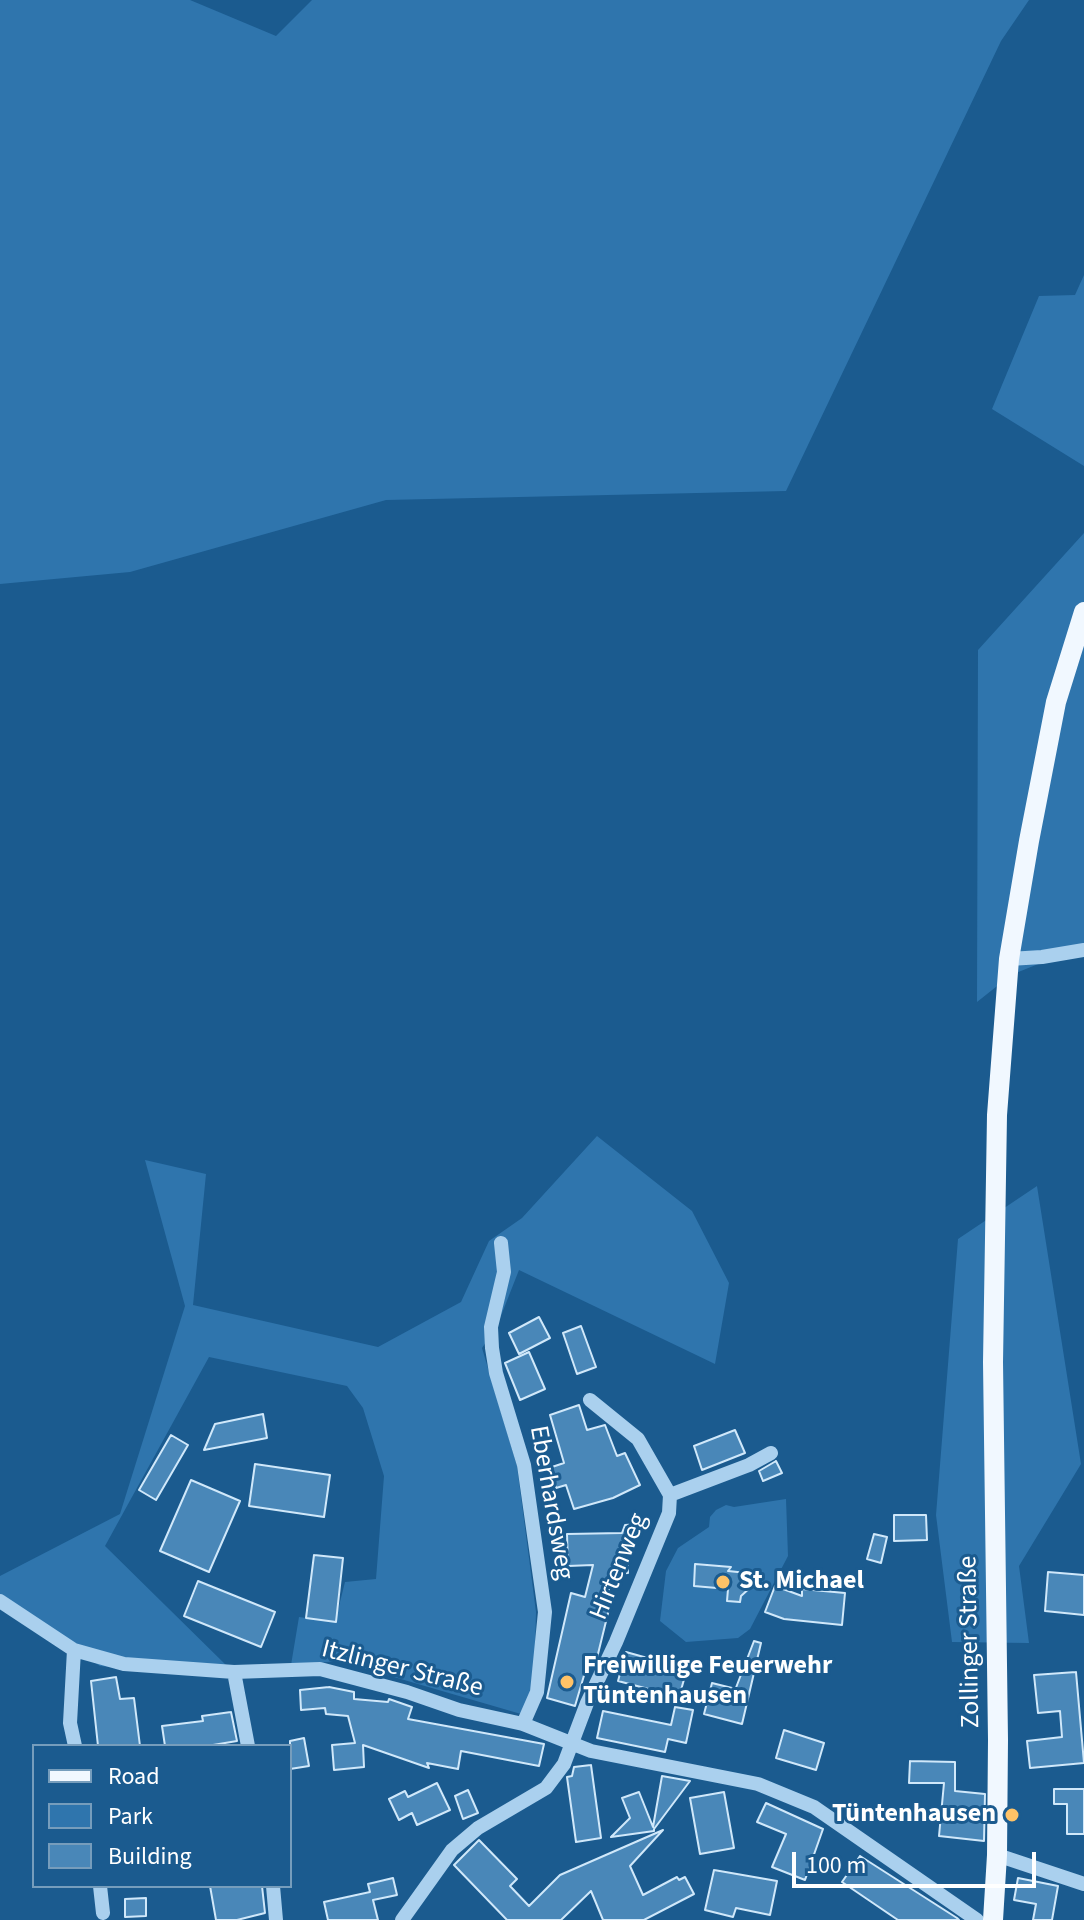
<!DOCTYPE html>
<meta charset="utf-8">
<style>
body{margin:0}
#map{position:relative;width:1084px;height:1920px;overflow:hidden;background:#1b5b8f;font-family:"Source Sans 3",sans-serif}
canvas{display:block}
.legend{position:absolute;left:32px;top:1744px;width:260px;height:144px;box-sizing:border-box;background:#1b5b8f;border:2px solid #769dbc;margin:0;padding:10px 14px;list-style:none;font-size:24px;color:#fff}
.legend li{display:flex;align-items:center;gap:16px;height:40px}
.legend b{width:40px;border:2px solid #769dbc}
.scale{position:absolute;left:792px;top:1852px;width:244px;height:36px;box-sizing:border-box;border:4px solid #fff;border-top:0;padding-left:10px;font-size:24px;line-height:28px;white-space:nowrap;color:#fff;-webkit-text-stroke:6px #1b5b8f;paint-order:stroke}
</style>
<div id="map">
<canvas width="1084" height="1920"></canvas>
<ul class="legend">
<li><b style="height:10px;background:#f1f8ff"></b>Road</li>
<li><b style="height:22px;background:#2f75ad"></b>Park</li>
<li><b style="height:22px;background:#4987b8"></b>Building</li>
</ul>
<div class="scale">100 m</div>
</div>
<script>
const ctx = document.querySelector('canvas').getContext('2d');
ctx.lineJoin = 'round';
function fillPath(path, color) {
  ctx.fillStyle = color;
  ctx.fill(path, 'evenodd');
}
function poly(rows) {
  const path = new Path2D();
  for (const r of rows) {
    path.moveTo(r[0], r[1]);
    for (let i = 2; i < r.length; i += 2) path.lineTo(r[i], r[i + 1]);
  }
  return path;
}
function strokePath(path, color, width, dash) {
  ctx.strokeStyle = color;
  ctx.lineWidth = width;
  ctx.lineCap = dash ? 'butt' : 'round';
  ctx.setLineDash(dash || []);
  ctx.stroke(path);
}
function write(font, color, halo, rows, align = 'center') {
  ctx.font = font + ' "Source Sans 3",sans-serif';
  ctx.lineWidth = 6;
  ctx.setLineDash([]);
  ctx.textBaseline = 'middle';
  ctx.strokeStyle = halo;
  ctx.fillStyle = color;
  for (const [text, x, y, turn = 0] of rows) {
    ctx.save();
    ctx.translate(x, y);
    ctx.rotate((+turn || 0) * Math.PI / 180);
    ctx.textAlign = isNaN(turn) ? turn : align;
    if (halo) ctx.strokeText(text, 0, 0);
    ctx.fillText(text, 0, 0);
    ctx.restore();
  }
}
const green = poly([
 [0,0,190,0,276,36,312,0,1029,0,1001,41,786,491,386,500,130,572,0,584],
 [1084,275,1084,466,992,409,1039,296,1075,295],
 [1084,533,1084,950,1063,954,1011,975,977,1002,978,650],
 [597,1136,692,1211,729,1283,715,1364,519,1270,497,1326,482,1348,517,1466,536,1612,534,1687,521,1714,339,1661,291,1665,299,1617,335,1622,345,1582,376,1579,384,1476,363,1408,347,1386,209,1357,105,1546,228,1667,227,1677,100,1666,0,1602,0,1576,120,1514,185,1306,145,1160,206,1174,193,1305,378,1347,461,1302,489,1241,522,1218],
 [1037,1186,1081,1464,1019,1566,1029,1643,952,1642,936,1515,958,1239],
 [786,1499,788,1556,750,1629,738,1638,686,1642,660,1621,666,1571,678,1548,709,1527,710,1517,716,1510,726,1505,734,1507]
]);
const building = poly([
 [539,1317,550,1338,519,1354,509,1333,539,1317],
 [581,1326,596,1367,577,1374,563,1333,581,1326],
 [529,1352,545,1389,520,1400,505,1363,529,1352],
 [579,1405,587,1430,605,1425,617,1456,625,1453,640,1485,613,1498,574,1509,566,1485,556,1488,549,1468,564,1463,550,1415,579,1405],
 [263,1414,267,1438,204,1450,215,1424,263,1414],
 [735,1430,745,1453,702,1470,694,1446,735,1430],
 [171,1435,188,1445,156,1500,139,1490,171,1435],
 [776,1461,782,1473,763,1481,759,1471,776,1461],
 [255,1464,330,1475,324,1517,249,1506,255,1464],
 [191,1480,240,1501,209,1572,160,1551,191,1480],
 [894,1515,926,1515,927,1540,894,1541,894,1515],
 [641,1524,633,1543,627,1541,628,1573,613,1574,605,1603,610,1605,596,1662,588,1662,575,1706,547,1698,571,1593,585,1597,593,1565,568,1566,567,1534,622,1533,625,1525,641,1524],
 [874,1534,887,1537,881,1563,867,1559,874,1534],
 [314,1555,343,1558,336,1622,306,1618,314,1555],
 [695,1564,731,1567,728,1571,747,1573,753,1578,752,1586,741,1596,740,1602,727,1601,728,1589,694,1586,695,1564],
 [1048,1572,1084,1575,1084,1615,1045,1611,1048,1572],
 [198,1581,275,1612,261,1647,184,1616,198,1581],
 [775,1586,802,1596,802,1589,845,1593,842,1625,784,1619,765,1612,775,1586],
 [754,1641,761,1643,742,1724,704,1714,712,1683,732,1688,732,1698,754,1641],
 [626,1652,687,1669,679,1697,618,1681,626,1652],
 [1076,1672,1084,1763,1030,1768,1027,1741,1062,1737,1060,1711,1038,1713,1034,1675,1076,1672],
 [116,1677,120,1699,134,1698,140,1746,98,1746,91,1681,116,1677],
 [329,1687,354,1692,354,1699,388,1702,389,1699,412,1707,408,1719,544,1744,539,1766,461,1751,458,1769,427,1763,429,1768,363,1745,364,1767,334,1770,332,1745,355,1743,348,1716,326,1714,325,1708,301,1710,300,1690,329,1687],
 [675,1707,693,1710,686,1743,668,1739,665,1752,597,1738,603,1711,671,1725,675,1707],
 [231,1712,237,1741,207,1746,165,1746,162,1726,203,1721,202,1716,231,1712],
 [784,1730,824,1743,816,1770,776,1758,784,1730],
 [304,1738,309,1766,290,1769,290,1741,304,1738],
 [910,1761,955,1762,955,1791,985,1794,984,1841,939,1836,944,1783,909,1783,910,1761],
 [591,1765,601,1838,576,1842,567,1777,572,1776,574,1767,591,1765],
 [662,1776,690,1781,654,1829,654,1831,611,1837,630,1818,622,1798,639,1792,653,1827,662,1776],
 [437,1783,450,1810,417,1825,412,1813,399,1820,389,1799,405,1791,408,1797,437,1783],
 [1054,1789,1084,1789,1084,1834,1067,1834,1067,1804,1054,1804,1054,1789],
 [468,1790,478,1813,463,1819,455,1796,468,1790],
 [724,1792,734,1848,700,1854,690,1798,724,1792],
 [766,1803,823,1829,805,1880,772,1867,786,1834,757,1822,766,1803],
 [663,1830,630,1866,643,1895,677,1877,679,1880,685,1877,694,1894,644,1920,603,1920,591,1891,561,1920,507,1920,454,1865,479,1840,517,1879,510,1886,529,1906,560,1875,663,1830],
 [860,1856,957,1918,959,1920,898,1920,842,1882,860,1856],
 [714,1870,777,1881,770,1915,736,1908,733,1917,705,1910,714,1870],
 [393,1878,397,1895,373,1900,378,1920,328,1920,324,1902,370,1892,368,1884,393,1878],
 [1018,1878,1058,1886,1052,1920,1033,1920,1036,1904,1014,1900,1018,1878],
 [210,1886,262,1886,265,1913,237,1920,216,1920,210,1886],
 [146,1898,146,1916,125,1917,125,1899,146,1898]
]);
const minor = poly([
 [1009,959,1042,957,1084,950],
 [501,1243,504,1272,491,1327,492,1348,496,1373,524,1465,545,1612,537,1692,523,1724],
 [670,1495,749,1465,771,1453],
 [0,1601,74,1650,124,1664,234,1672,320,1669,407,1692,459,1710,523,1724,591,1751,758,1784,814,1807,977,1920],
 [74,1650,70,1723,75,1746],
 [234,1672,248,1746],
 [997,1855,1084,1884],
 [100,1886,103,1913],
 [273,1886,276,1920],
 [402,1920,452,1850,478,1828,546,1788,564,1764,587,1703,616,1642,669,1513,670,1495,638,1439,590,1400]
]);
const major = poly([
 [993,1920,997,1855,998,1740,993,1362,997,1115,1009,959,1029,841,1056,702,1084,612]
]);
const markers = [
 [723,1582,8,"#fec267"],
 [567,1682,8,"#fec267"],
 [1012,1815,8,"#fec267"]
];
const streetNames = [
 ["Eberhardsweg",550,1503,80],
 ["Hirtenweg",620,1567,-68],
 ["Zollinger Straße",971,1642,-91],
 ["Itzlinger Straße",402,1670,14]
];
const poiNames = [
 ["St. Michael",739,1582],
 ["Freiwillige Feuerwehr",583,1667],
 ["Tüntenhausen",583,1697],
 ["Tüntenhausen",996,1815,"right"]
];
fillPath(green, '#2f75ad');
fillPath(building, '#4987b8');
strokePath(building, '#d0e8fa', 2);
strokePath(minor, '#aad0ee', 14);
strokePath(major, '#f1f8ff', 20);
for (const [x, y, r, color] of markers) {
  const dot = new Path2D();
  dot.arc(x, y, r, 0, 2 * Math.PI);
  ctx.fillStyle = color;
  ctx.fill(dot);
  strokePath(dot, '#1b5b8f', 3);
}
write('26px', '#fff', '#1b5b8f', streetNames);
write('bold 26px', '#fff', '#1b5b8f', poiNames, 'left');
</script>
